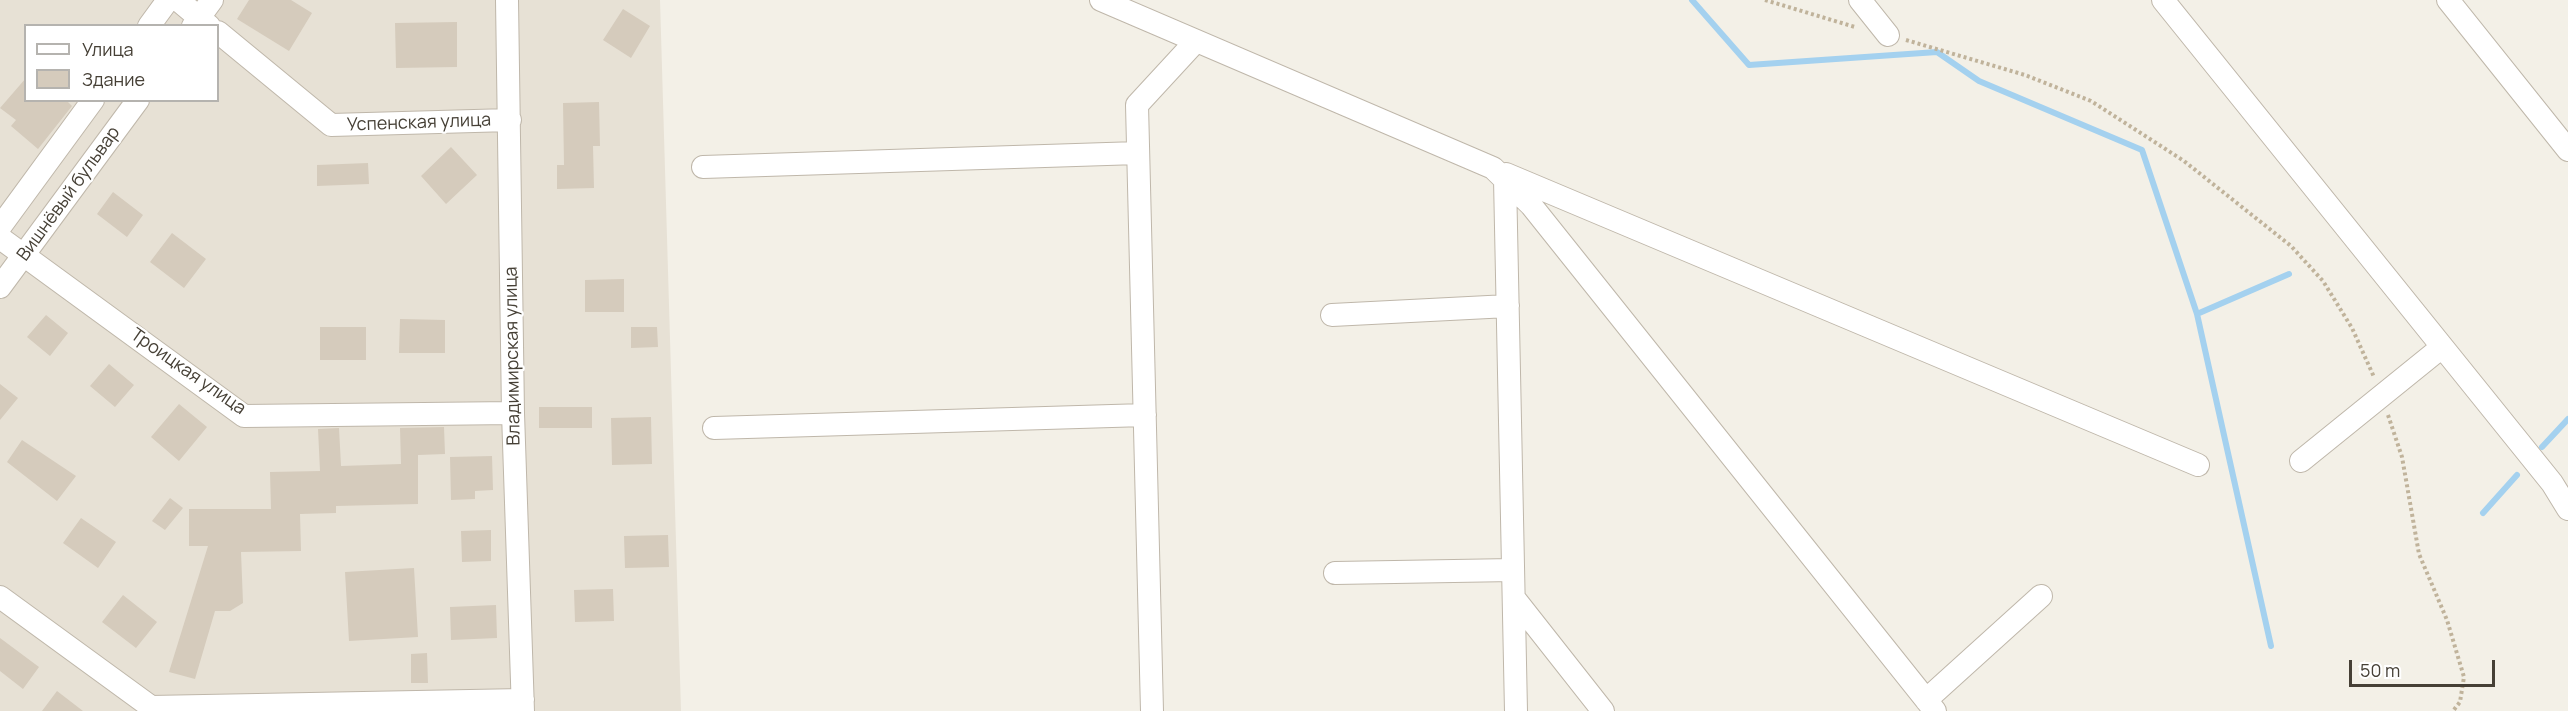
<!DOCTYPE html>
<meta charset="utf-8">
<style>
body{margin:0}
#map{position:relative;width:2568px;height:711px;overflow:hidden;background:#f3f0e7;font-family:Manrope,sans-serif}
canvas{display:block}
.legend{position:absolute;left:24px;top:24px;width:195px;height:78px;box-sizing:border-box;background:#fff;border:2px solid #b5b3af;margin:0;padding:8px 10px;list-style:none;font-size:18px;color:#464036}
.legend li{display:flex;align-items:center;gap:12px;height:30px}
.legend b{width:30px;border:2px solid #b5b3af}
.scale{position:absolute;left:2349px;top:660px;width:146px;height:27px;box-sizing:border-box;border:3px solid #464036;border-top:0;padding-left:8px;font-size:18px;line-height:21px;white-space:nowrap;color:#464036;-webkit-text-stroke:4px #fff;paint-order:stroke}
</style>
<div id="map">
<canvas width="2568" height="711"></canvas>
<ul class="legend">
<li><b style="height:8px;background:#fff"></b>Улица</li>
<li><b style="height:16px;background:#d5cbbc"></b>Здание</li>
</ul>
<div class="scale">50 m</div>
</div>
<script>
const ctx = document.querySelector('canvas').getContext('2d');
ctx.lineJoin = 'round';
function fillPath(path, color) {
  ctx.fillStyle = color;
  ctx.fill(path, 'evenodd');
}
function poly(rows) {
  const path = new Path2D();
  for (const r of rows) {
    path.moveTo(r[0], r[1]);
    for (let i = 2; i < r.length; i += 2) path.lineTo(r[i], r[i + 1]);
  }
  return path;
}
function strokePath(path, color, width, dash) {
  ctx.strokeStyle = color;
  ctx.lineWidth = width;
  ctx.lineCap = dash ? 'butt' : 'round';
  ctx.setLineDash(dash || []);
  ctx.stroke(path);
}
function write(font, color, halo, rows, align = 'center') {
  ctx.font = font + ' Manrope,sans-serif';
  ctx.lineWidth = 4.5;
  ctx.setLineDash([]);
  ctx.textBaseline = 'middle';
  ctx.strokeStyle = halo;
  ctx.fillStyle = color;
  for (const [text, x, y, turn = 0] of rows) {
    ctx.save();
    ctx.translate(x, y);
    ctx.rotate((+turn || 0) * Math.PI / 180);
    ctx.textAlign = isNaN(turn) ? turn : align;
    if (halo) ctx.strokeText(text, 0, 0);
    ctx.fillText(text, 0, 0);
    ctx.restore();
  }
}
const residential = poly([
 [0,0,660,0,681,711,0,711],
 [26,26,218,26,218,100,26,100]
]);
const stream = poly([
 [1692,0,1749,65,1937,52,1979,81,2142,150,2197,314,2289,274],
 [2197,314,2271,646],
 [2542,447,2568,419],
 [2483,513,2517,475]
]);
const building = poly([
 [249,0,291,0,312,13,289,51,237,19],
 [623,9,650,26,631,58,603,40],
 [457,22,457,67,396,68,395,23],
 [26,78,26,100,66,100,72,106,38,149,11,126,16,120,0,108],
 [599,102,600,146,593,146,594,188,557,189,557,165,564,165,563,103],
 [451,147,477,175,446,204,421,176],
 [368,163,369,184,317,186,317,165],
 [113,192,143,215,127,237,97,214],
 [172,233,206,259,184,288,150,262],
 [624,279,624,312,585,312,585,280],
 [46,315,68,333,50,356,27,337],
 [400,319,445,320,445,353,399,353],
 [320,327,366,327,366,360,320,360],
 [631,327,657,327,658,347,631,348],
 [109,364,134,385,115,407,90,386],
 [0,384,18,398,0,420],
 [179,404,207,427,179,461,151,437],
 [539,407,592,407,592,428,539,428],
 [651,417,652,464,612,465,611,418],
 [444,427,445,454,418,455,418,504,336,506,336,513,300,514,301,551,241,552,243,603,230,611,215,611,195,679,169,672,208,546,189,546,189,509,271,509,270,472,320,471,318,429,339,428,341,466,401,464,400,428],
 [22,440,76,476,57,501,7,462],
 [492,456,493,490,475,491,475,499,451,500,450,457],
 [170,498,183,508,165,530,152,521],
 [81,518,116,542,98,568,63,543],
 [491,530,491,561,462,562,461,531],
 [668,535,669,567,625,568,624,536],
 [414,568,418,637,349,641,345,572],
 [613,589,614,621,575,622,574,590],
 [123,595,157,622,136,648,102,622],
 [496,605,497,638,451,640,450,607],
 [0,638,39,667,23,689,0,671],
 [427,653,428,683,411,683,411,654],
 [57,691,83,711,42,711]
]);
const path = poly([
 [1765,0,1855,27],
 [1906,40,2025,75,2091,101,2184,161,2291,246,2323,281,2352,328,2374,377],
 [2388,415,2402,457,2419,554,2447,620,2464,677,2460,702,2453,711]
]);
const street = poly([
 [178,0,209,26],
 [507,0,513,413,523,711],
 [1101,0,1493,168,1531,205,1935,711],
 [1860,0,1888,35],
 [2163,0,2552,483,2568,509],
 [2448,0,2568,150],
 [149,26,168,0],
 [193,26,212,0],
 [218,32,331,125,510,120],
 [703,167,1138,153],
 [1506,174,2198,465],
 [1505,179,1516,711],
 [0,227,93,100],
 [0,238,244,416,513,413],
 [0,287,138,100],
 [1332,315,1508,306],
 [714,428,1145,415],
 [2301,461,2442,347],
 [1335,573,1513,570],
 [0,597,151,707,523,700],
 [1514,598,1603,711],
 [1926,700,2041,596],
 [1152,711,1137,105,1196,41]
]);
const streetNames = [
 ["Успенская улица",419,123,-2],
 ["Вишнёвый бульвар",69,194,-54],
 ["Владимирская улица",513,356,-91],
 ["Троицкая улица",188,372,35]
];
fillPath(residential, '#e7e1d5');
strokePath(stream, '#a4d1ef', 6);
fillPath(building, '#d5cbbc');
strokePath(street, '#bfb7aa', 24);
strokePath(path, '#c0b39b', 4, [3, 3]);
strokePath(street, '#fff', 22);
write('18px', '#464036', '#fff', streetNames);
</script>
